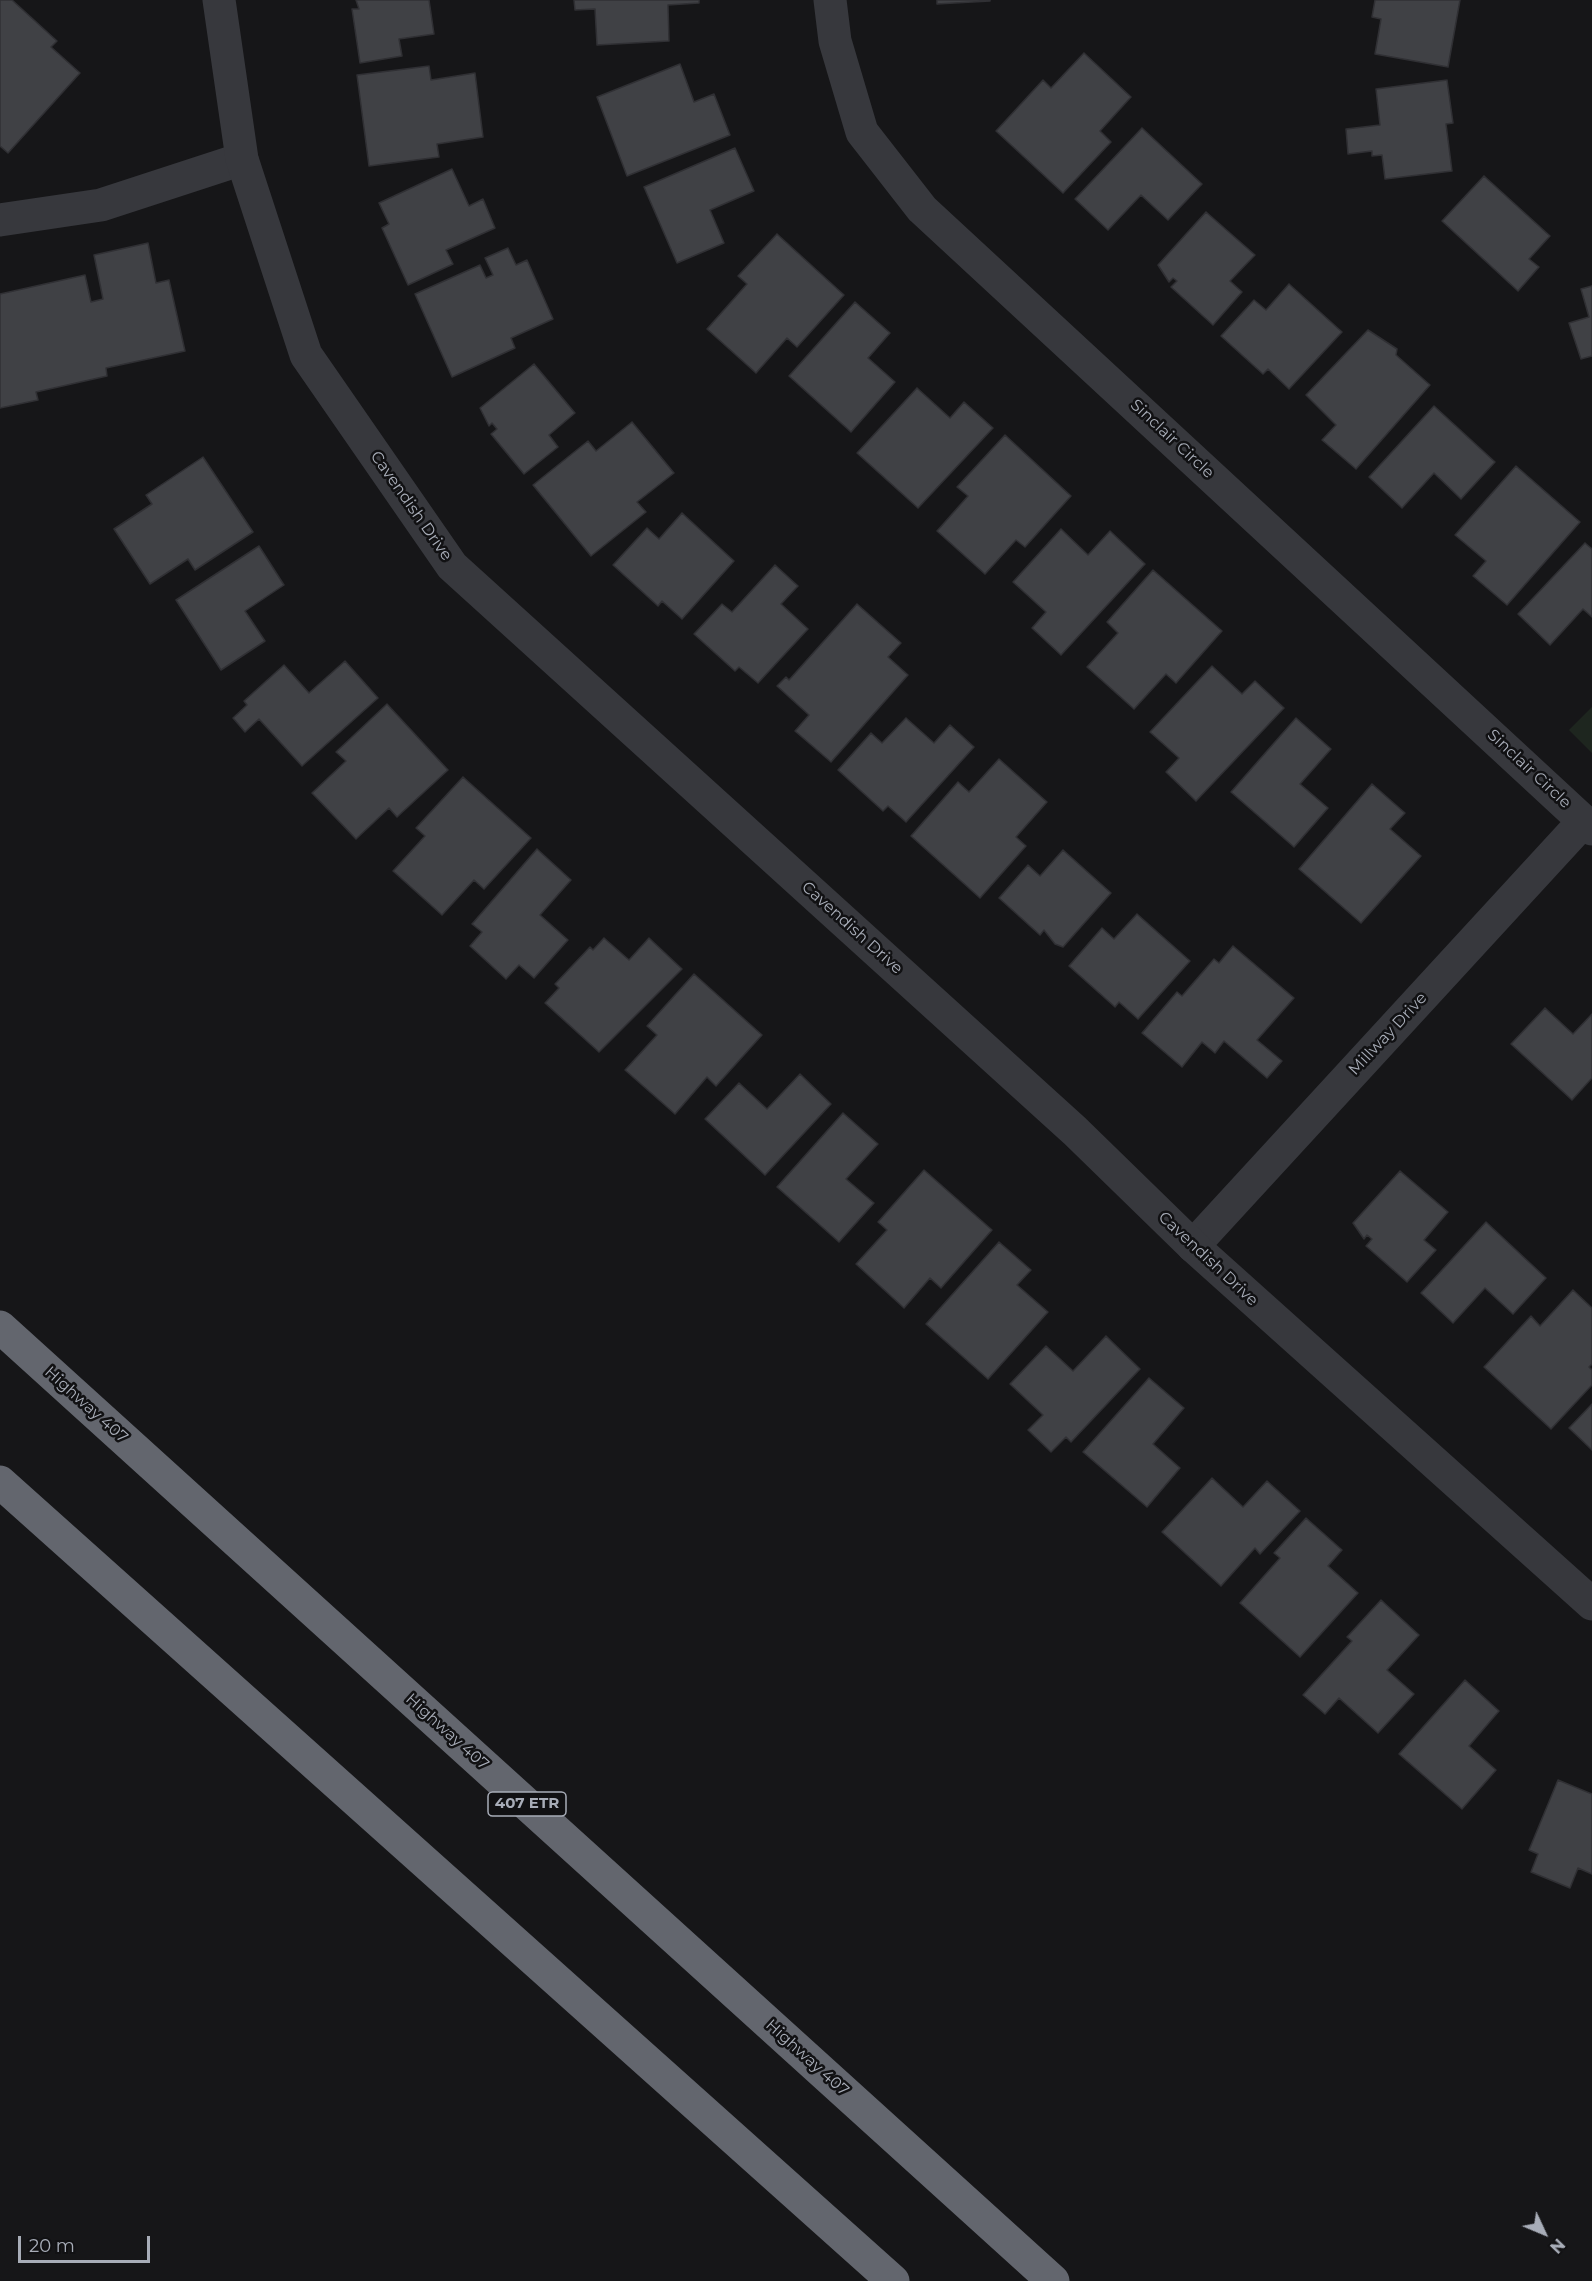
<!DOCTYPE html>
<style>
body{margin:0}
#map{position:relative;width:1592px;height:2281px;overflow:hidden;background:#161618;font-family:Montserrat,sans-serif}
canvas{display:block}
.north{position:absolute;left:1514px;top:2203px;width:60px;height:60px;-webkit-text-stroke:4px #111113;paint-order:stroke;rotate:134deg;font-size:16px;font-weight:700;line-height:24px;text-align:center;color:#a8adb8}
.north::after{content:'';display:block;margin:auto;width:21px;height:27px;background:#a8adb8;clip-path:polygon(50% 0,100% 100%,50% 72%,0 100%)}
.scale{position:absolute;left:18px;top:2236px;width:132px;height:27px;box-sizing:border-box;border:3px solid #a8adb8;border-top:0;padding-left:8px;font-size:18px;line-height:21px;white-space:nowrap;color:#a8adb8;-webkit-text-stroke:4px #111113;paint-order:stroke}
</style>
<div id="map">
<canvas width="1592" height="2281"></canvas>
<div class="north">N</div>
<div class="scale">20 m</div>
</div>
<script>
const ctx = document.querySelector('canvas').getContext('2d');
ctx.lineJoin = 'round';
function fillPath(path, color) {
  ctx.fillStyle = color;
  ctx.fill(path, 'evenodd');
}
function poly(rows) {
  const path = new Path2D();
  for (const r of rows) {
    path.moveTo(r[0], r[1]);
    for (let i = 2; i < r.length; i += 2) path.lineTo(r[i], r[i + 1]);
  }
  return path;
}
function strokePath(path, color, width, dash) {
  ctx.strokeStyle = color;
  ctx.lineWidth = width;
  ctx.lineCap = dash ? 'butt' : 'round';
  ctx.setLineDash(dash || []);
  ctx.stroke(path);
}
function write(font, color, halo, rows, align = 'center') {
  ctx.font = font + ' Montserrat,sans-serif';
  ctx.lineWidth = 5;
  ctx.setLineDash([]);
  ctx.textBaseline = 'middle';
  ctx.strokeStyle = halo;
  ctx.fillStyle = color;
  for (const [text, x, y, turn = 0] of rows) {
    ctx.save();
    ctx.translate(x, y);
    ctx.rotate((+turn || 0) * Math.PI / 180);
    ctx.textAlign = isNaN(turn) ? turn : align;
    if (halo) ctx.strokeText(text, 0, 0);
    ctx.fillText(text, 0, 0);
    ctx.restore();
  }
}
const green = poly([
 [1592,707,1592,753,1569,730]
]);
const building = poly([
 [0,0,12,0,57,41,51,47,80,73,8,153,0,146,0,0],
 [356,0,429,0,434,34,399,39,402,56,360,63,352,9,359,9,356,0],
 [574,0,699,0,699,3,668,5,669,41,597,45,595,9,575,10,574,0],
 [937,0,990,0,990,1,937,4,937,0],
 [1375,0,1460,0,1448,67,1375,54,1381,19,1372,17,1375,0],
 [1084,53,1131,97,1100,131,1111,142,1063,193,996,131,1043,80,1051,88,1084,53],
 [680,64,694,102,714,94,730,135,627,176,597,97,680,64],
 [429,66,431,80,475,73,483,137,437,144,439,157,369,166,357,75,429,66],
 [1447,80,1453,123,1446,124,1452,171,1385,179,1382,155,1372,156,1372,151,1348,154,1346,129,1380,125,1376,89,1447,80],
 [1142,128,1202,184,1168,220,1141,195,1108,230,1075,199,1142,128],
 [735,148,754,191,710,210,724,243,677,263,644,187,735,148],
 [452,169,469,206,483,199,495,228,446,250,453,264,408,285,382,228,389,224,379,203,452,169],
 [1484,176,1550,236,1529,259,1539,267,1518,291,1442,221,1484,176],
 [1206,212,1255,255,1230,281,1242,292,1213,325,1171,287,1177,281,1173,278,1169,282,1158,265,1206,212],
 [777,234,844,295,797,347,787,338,756,373,707,329,747,284,738,276,777,234],
 [148,243,156,283,169,280,185,351,106,368,107,376,36,392,38,400,0,408,0,294,85,275,91,302,103,299,94,255,148,243],
 [508,248,516,265,527,260,553,319,511,338,515,348,452,377,415,294,480,265,486,278,493,275,485,258,508,248],
 [1289,284,1342,332,1289,389,1268,369,1263,374,1221,336,1254,300,1266,310,1289,284],
 [1592,286,1592,356,1581,359,1569,323,1589,317,1581,289,1592,286],
 [855,302,890,333,868,358,895,382,851,432,789,376,855,302],
 [1368,330,1397,349,1396,355,1430,385,1356,469,1322,440,1336,425,1306,395,1368,330],
 [534,364,575,413,549,435,558,447,524,474,491,434,497,429,492,423,489,426,480,408,534,364],
 [917,388,950,418,964,402,993,428,918,508,857,453,917,388],
 [1434,406,1495,462,1461,499,1434,473,1402,508,1369,477,1434,406],
 [632,422,674,473,637,502,646,512,591,556,533,485,588,441,596,451,632,422],
 [1005,435,1071,496,1025,547,1016,540,985,574,937,531,968,496,957,487,1005,435],
 [203,457,253,532,195,570,188,559,150,584,114,529,152,504,146,495,203,457],
 [1516,466,1580,522,1507,605,1473,576,1486,561,1455,535,1516,466],
 [682,513,734,561,682,619,662,601,658,606,613,565,647,528,659,539,682,513],
 [1061,529,1088,555,1110,531,1145,564,1061,655,1032,628,1046,612,1013,582,1061,529],
 [1585,543,1592,549,1592,617,1583,609,1550,645,1518,614,1585,543],
 [259,546,284,585,245,611,265,641,221,670,176,600,259,546],
 [775,565,798,586,781,604,808,629,758,683,739,667,735,671,694,634,722,604,732,612,775,565],
 [1153,570,1222,631,1176,683,1166,674,1134,709,1087,667,1118,633,1107,622,1153,570],
 [857,604,901,643,888,657,908,675,831,762,795,731,809,715,777,686,786,677,789,680,857,604],
 [345,661,378,698,302,766,259,719,245,732,233,718,247,705,244,701,284,665,309,693,345,661],
 [1212,666,1242,694,1255,681,1284,708,1196,801,1166,772,1179,758,1150,732,1212,666],
 [387,704,448,770,397,817,389,808,356,839,312,793,346,761,336,752,387,704],
 [906,718,934,743,950,725,974,747,906,822,888,806,883,811,838,770,871,733,882,743,906,718],
 [1296,718,1331,749,1300,784,1328,808,1294,847,1231,792,1296,718],
 [999,759,1047,802,1016,837,1026,846,980,898,911,836,958,782,969,792,999,759],
 [463,777,531,838,484,889,474,880,442,915,393,871,425,836,416,828,463,777],
 [1372,784,1405,813,1390,829,1421,856,1361,923,1299,869,1372,784],
 [537,849,571,880,540,915,568,940,534,978,519,965,506,979,470,946,482,932,472,924,537,849],
 [1063,850,1111,893,1063,947,1055,944,1044,930,1040,935,999,898,1028,865,1040,876,1063,850],
 [1137,914,1190,961,1138,1019,1119,1002,1115,1007,1069,966,1102,928,1114,939,1137,914],
 [604,938,629,960,649,938,682,969,599,1052,545,1003,559,988,555,984,590,947,593,950,604,938],
 [1233,946,1294,998,1257,1040,1282,1061,1267,1078,1224,1041,1215,1053,1202,1042,1182,1067,1142,1033,1177,992,1182,996,1214,959,1219,963,1233,946],
 [694,974,762,1035,716,1086,707,1077,675,1114,625,1070,657,1035,647,1026,694,974],
 [1545,1008,1573,1034,1592,1014,1592,1078,1572,1100,1511,1044,1545,1008],
 [800,1074,831,1104,765,1175,705,1119,739,1083,767,1109,800,1074],
 [843,1113,878,1144,846,1179,874,1203,839,1242,777,1187,843,1113],
 [924,1170,992,1230,941,1288,930,1278,904,1308,856,1264,887,1230,878,1222,924,1170],
 [1400,1171,1448,1212,1424,1240,1436,1250,1407,1282,1366,1246,1372,1239,1367,1235,1364,1239,1353,1223,1400,1171],
 [1486,1222,1546,1278,1513,1314,1485,1288,1453,1323,1421,1293,1486,1222],
 [999,1242,1031,1270,1017,1285,1048,1312,988,1379,926,1324,999,1242],
 [1573,1290,1592,1308,1592,1364,1589,1367,1592,1370,1592,1385,1551,1429,1484,1367,1531,1316,1540,1326,1573,1290],
 [1106,1336,1140,1369,1071,1442,1066,1437,1051,1452,1028,1430,1043,1415,1010,1384,1046,1346,1073,1371,1106,1336],
 [1149,1378,1184,1408,1153,1444,1180,1468,1147,1507,1083,1452,1149,1378],
 [1592,1404,1592,1450,1569,1428,1592,1404],
 [1212,1478,1243,1507,1267,1481,1300,1511,1260,1554,1255,1548,1221,1586,1162,1532,1212,1478],
 [1306,1518,1342,1550,1328,1566,1358,1593,1300,1657,1240,1603,1280,1558,1274,1553,1306,1518],
 [1381,1600,1419,1635,1387,1670,1414,1694,1378,1733,1339,1698,1325,1714,1303,1695,1352,1641,1347,1637,1381,1600],
 [1465,1680,1499,1711,1469,1746,1496,1770,1462,1809,1399,1754,1465,1680],
 [1558,1780,1592,1794,1592,1874,1578,1868,1570,1888,1531,1872,1538,1854,1529,1850,1558,1780]
]);
const minor = poly([
 [830,0,835,41,862,132,922,209,1592,829],
 [0,220,101,205,242,159],
 [1193,1246,1583,822]
]);
const tertiary = poly([
 [219,0,242,159,306,355,452,566,1075,1131,1193,1246,1592,1604]
]);
const motorway = poly([
 [0,1327,1053,2281],
 [0,1482,893,2281]
]);
const shields = [
 [527,1804,78]
];
const shieldNames = [
 ["407 ETR",527,1804]
];
const streetNames = [
 ["Sinclair Circle",1172,439,43],
 ["Cavendish Drive",411,506,55],
 ["Sinclair Circle",1529,769,43],
 ["Cavendish Drive",852,928,42],
 ["Millway Drive",1388,1034,-47],
 ["Cavendish Drive",1208,1259,43],
 ["Highway 407",86,1405,42],
 ["Highway 407",447,1732,42],
 ["Highway 407",807,2058,42]
];
fillPath(green, '#1e261f');
fillPath(building, '#404145');
strokePath(building, '#303034', 1.5);
strokePath(minor, '#37383d', 33);
strokePath(tertiary, '#37383d', 33);
strokePath(motorway, '#63666e', 33);
for (const [x, y, w] of shields) {
  const box = new Path2D();
  box.roundRect(x - w / 2, y - 12, w, 24, 4.5);
  ctx.fillStyle = '#111113';
  ctx.fill(box);
  strokePath(box, '#a8adb8', 1.5);
}
write('bold 15px', '#a8adb8', null, shieldNames);
write('16px', '#a8adb8', '#111113', streetNames);
</script>
